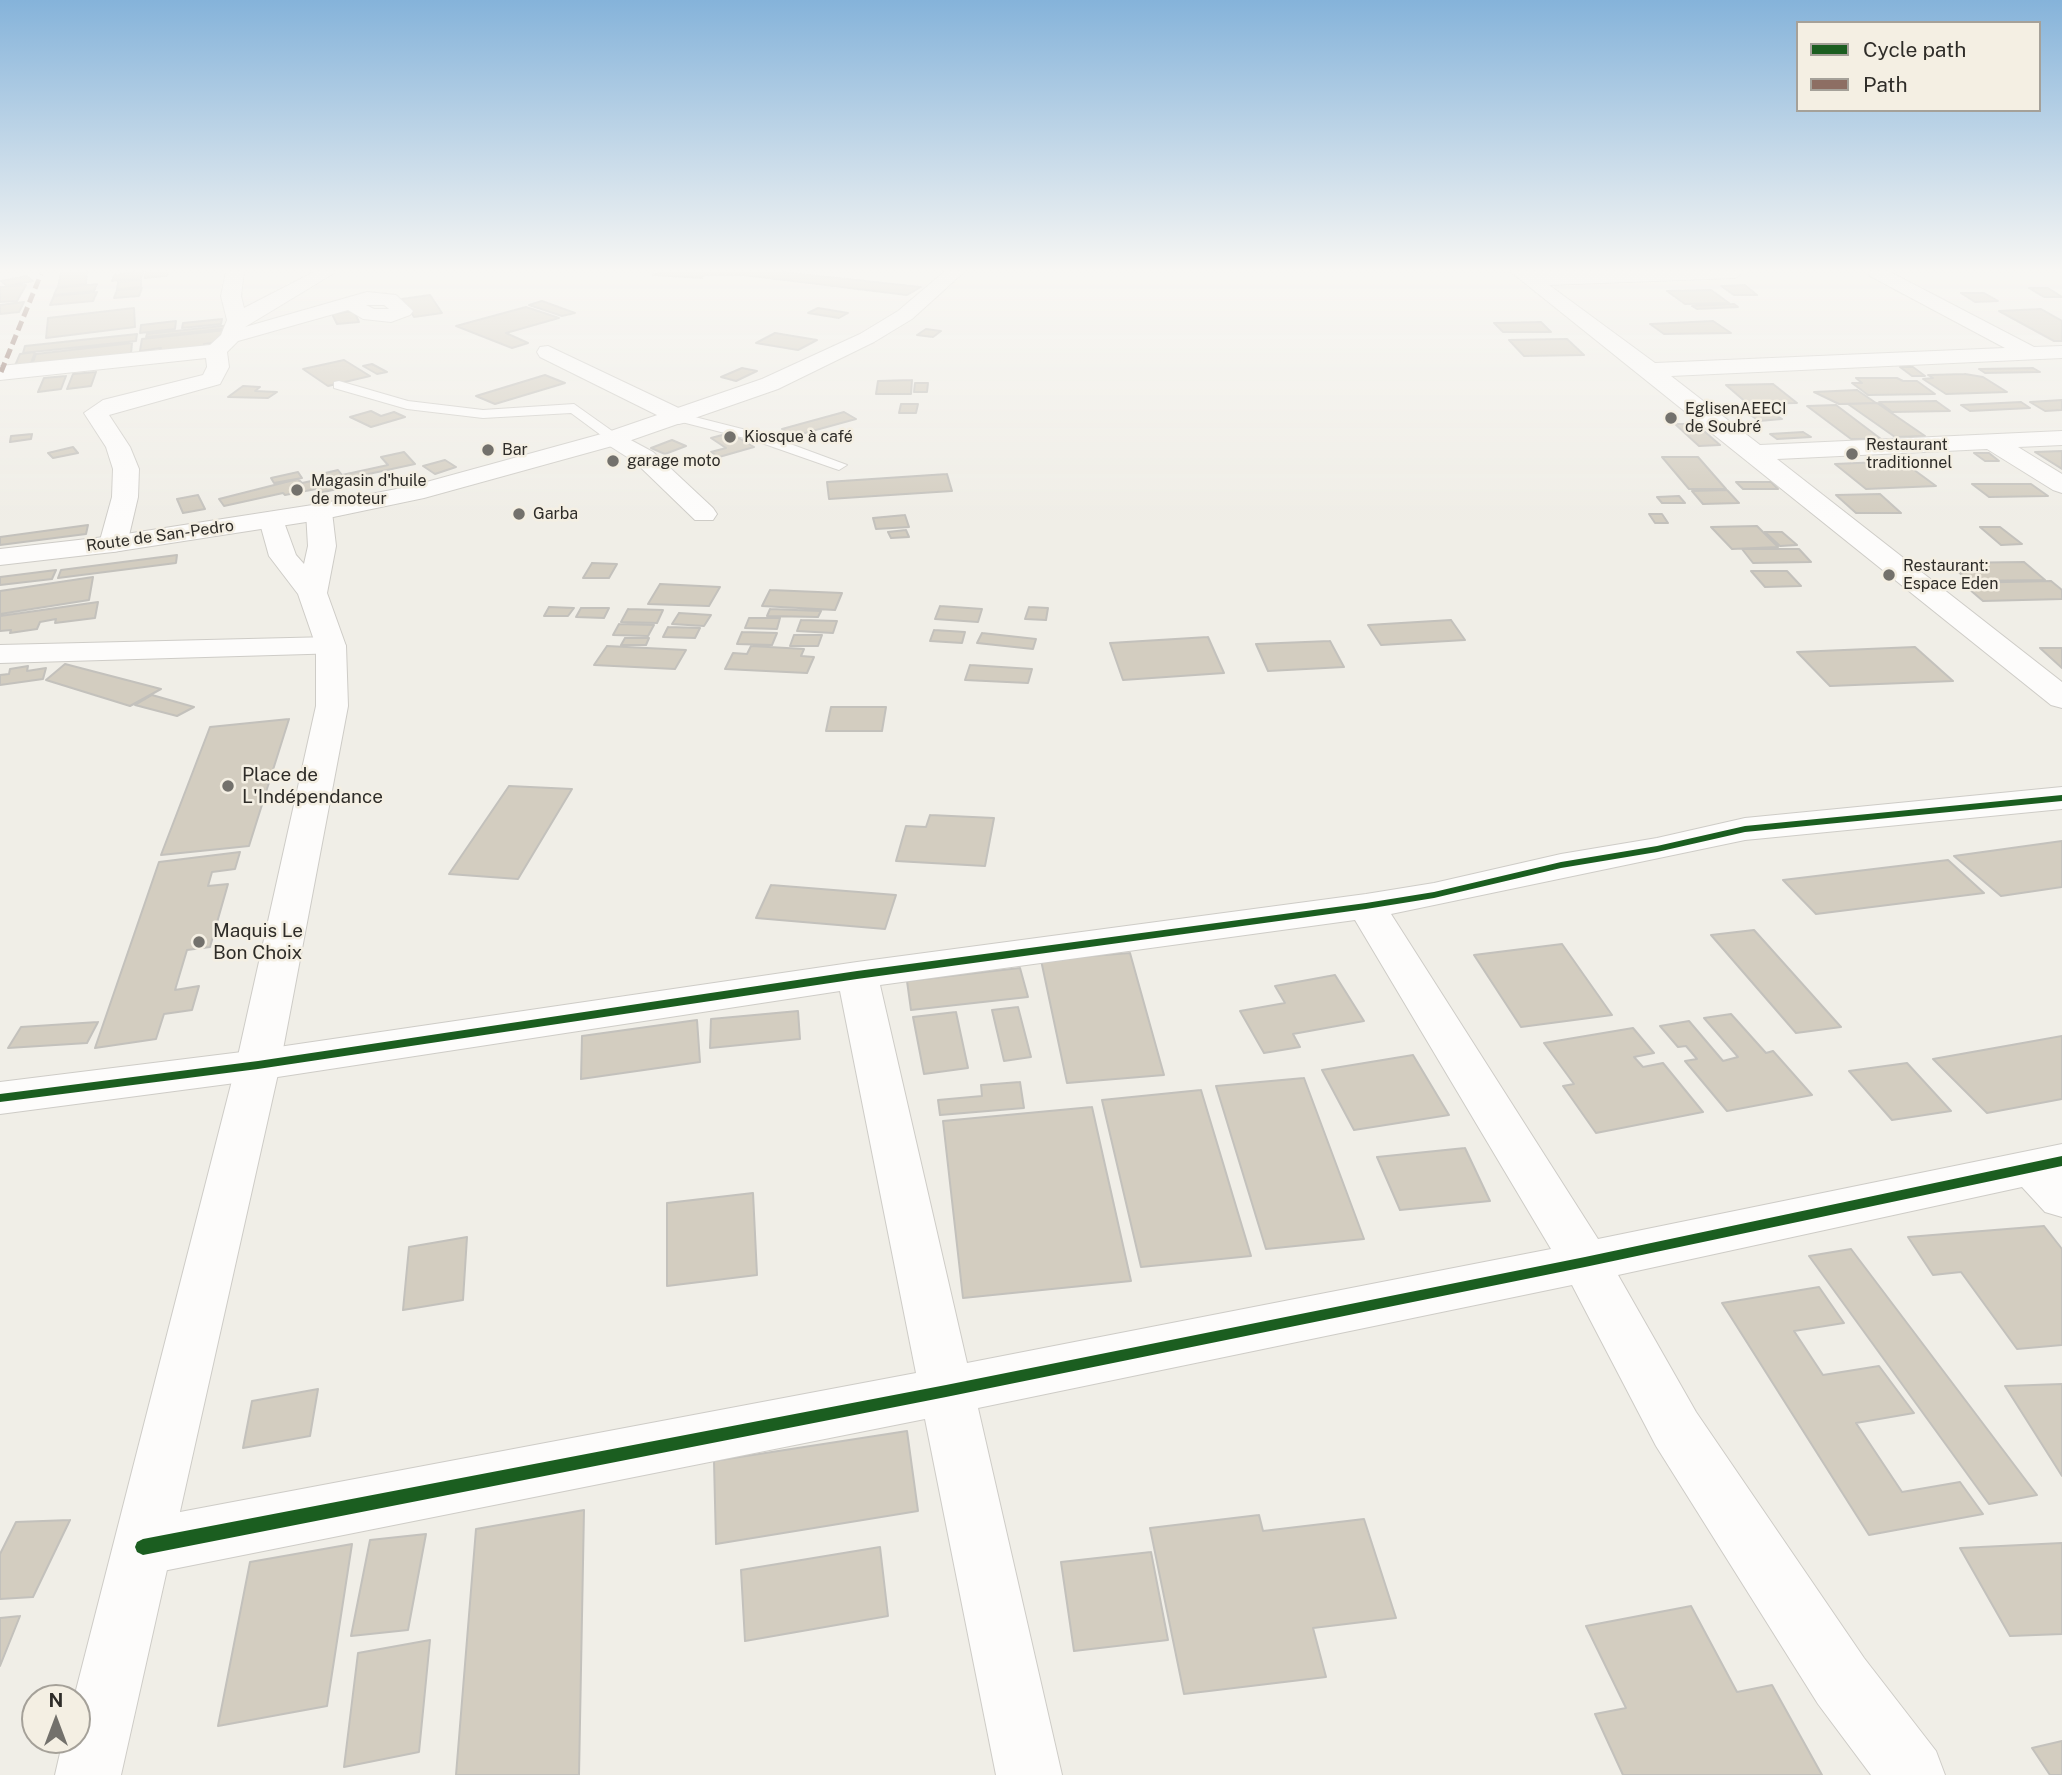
<!DOCTYPE html>
<meta charset="utf-8">
<style>
body{margin:0}
#map{position:relative;width:2062px;height:1775px;overflow:hidden;background:#f0eee7;font-family:"Public Sans",sans-serif}
canvas{display:block}
.legend{position:absolute;left:1796px;top:21px;width:245px;height:91px;box-sizing:border-box;background:#f4efe3;border:2px solid #a5a199;margin:0;padding:9px 12px;list-style:none;font-size:21px;color:#2f2d29}
.legend li{display:flex;align-items:center;gap:14px;height:35px}
.legend b{width:35px;border:2px solid #a5a199}
.north{position:absolute;left:21px;top:1684px;width:70px;height:70px;box-sizing:border-box;background:#f4efe3;border:2px solid #a5a199;border-radius:50%;rotate:0deg;font-size:19px;font-weight:700;line-height:28px;text-align:center;color:#2f2d29}
.north::after{content:'';display:block;margin:auto;width:24px;height:32px;background:#73716c;clip-path:polygon(50% 0,100% 100%,50% 72%,0 100%)}
</style>
<div id="map">
<canvas width="2062" height="1775"></canvas>
<ul class="legend">
<li><b style="height:9px;background:#1b5e20"></b>Cycle path</li>
<li><b style="height:9px;background:#8d6e63"></b>Path</li>
</ul>
<div class="north">N</div>
</div>
<script>
const ctx = document.querySelector('canvas').getContext('2d');
ctx.lineJoin = 'round';
function fillPath(path, color) {
  ctx.fillStyle = color;
  ctx.fill(path, 'evenodd');
}
function poly(rows) {
  const path = new Path2D();
  for (const r of rows) {
    path.moveTo(r[0], r[1]);
    for (let i = 2; i < r.length; i += 2) path.lineTo(r[i], r[i + 1]);
  }
  return path;
}
function strokePath(path, color, width, dash) {
  ctx.strokeStyle = color;
  ctx.lineWidth = width;
  ctx.lineCap = dash ? 'butt' : 'round';
  ctx.setLineDash(dash || []);
  ctx.stroke(path);
}
function write(font, color, halo, rows, align = 'center') {
  ctx.font = font + ' "Public Sans",sans-serif';
  ctx.lineWidth = 5;
  ctx.setLineDash([]);
  ctx.textBaseline = 'middle';
  ctx.strokeStyle = halo;
  ctx.fillStyle = color;
  for (const [text, x, y, turn = 0] of rows) {
    ctx.save();
    ctx.translate(x, y);
    ctx.rotate((+turn || 0) * Math.PI / 180);
    ctx.textAlign = isNaN(turn) ? turn : align;
    if (halo) ctx.strokeText(text, 0, 0);
    ctx.fillText(text, 0, 0);
    ctx.restore();
  }
}
const building = poly([
 [61,272,87,272,86,284,58,287,61,272],
 [135,272,143,272,141,278,112,281,114,275,135,272],
 [146,272,168,272,167,276,145,278,146,272],
 [662,272,782,272,921,287,907,295,743,275,704,275,702,278,653,275,662,272],
 [27,276,33,281,7,286,1,281,27,276],
 [141,280,141,287,117,289,118,282,141,280],
 [97,284,94,291,54,295,57,288,97,284],
 [26,285,17,301,0,302,0,287,26,285],
 [1745,285,1757,295,1734,295,1721,286,1745,285],
 [142,288,139,296,114,298,117,290,142,288],
 [2029,288,2048,288,2062,297,2044,297,2029,288],
 [1711,290,1729,303,1685,304,1667,291,1711,290],
 [97,292,93,301,50,305,54,296,97,292],
 [1961,293,1984,293,1998,301,1975,302,1961,293],
 [430,295,442,313,414,317,402,299,430,295],
 [542,301,575,313,562,316,529,305,542,301],
 [24,302,19,312,0,314,0,305,24,302],
 [1734,304,1738,307,1697,309,1692,306,1734,304],
 [526,307,559,318,506,333,528,343,512,348,456,326,526,307],
 [134,308,135,327,46,338,48,318,134,308],
 [818,308,848,313,839,318,808,313,818,308],
 [2041,309,2062,321,2062,341,2054,341,1999,311,2041,309],
 [354,311,359,322,337,324,332,314,354,311],
 [222,319,221,324,182,328,183,323,222,319],
 [176,321,175,329,140,333,141,325,176,321],
 [1713,321,1731,333,1664,334,1650,324,1713,321],
 [1541,322,1551,332,1503,332,1494,323,1541,322],
 [231,325,230,328,146,337,147,334,231,325],
 [926,329,941,331,933,337,917,335,926,329],
 [226,330,226,341,204,344,204,347,160,352,161,348,140,351,142,339,226,330],
 [775,333,817,340,798,350,756,343,775,333],
 [137,334,136,341,23,353,25,346,137,334],
 [1567,339,1584,355,1524,356,1509,340,1567,339],
 [132,343,131,354,32,365,36,354,132,343],
 [35,352,30,366,14,368,20,354,35,352],
 [344,360,370,376,328,386,303,369,344,360],
 [372,364,387,372,377,374,363,366,372,364],
 [1900,367,1913,367,1925,376,1912,376,1900,367],
 [742,368,757,371,736,381,721,377,742,368],
 [2033,368,2040,372,1985,373,1979,369,2033,368],
 [96,372,91,386,67,389,73,374,96,372],
 [1965,374,1983,377,2007,392,1946,394,1923,379,1933,378,1928,375,1965,374],
 [545,375,565,383,495,404,476,396,545,375],
 [66,376,61,389,38,392,44,378,66,376],
 [1856,378,1897,378,1903,381,1917,381,1935,394,1868,395,1852,383,1862,383,1856,378],
 [912,380,911,394,876,394,878,381,912,380],
 [915,383,928,383,927,392,914,392,915,383],
 [1773,384,1797,403,1748,404,1726,385,1773,384],
 [243,386,260,387,255,391,277,392,268,398,228,397,243,386],
 [1857,390,1876,403,1839,404,1814,392,1857,390],
 [2062,400,2062,410,2045,411,2030,402,2062,400],
 [1936,401,1950,411,1892,412,1879,402,1936,401],
 [2021,402,2030,408,1970,411,1961,405,2021,402],
 [1877,403,1925,436,1895,437,1848,404,1877,403],
 [901,404,918,404,916,413,899,413,901,404],
 [1836,405,1881,439,1851,439,1807,406,1836,405],
 [371,411,381,416,394,412,405,417,371,427,350,417,371,411],
 [844,412,856,419,794,436,782,429,844,412],
 [1771,412,1782,419,1759,421,1749,414,1771,412],
 [1675,424,1696,424,1720,445,1699,446,1675,424],
 [1803,432,1811,437,1777,439,1770,434,1803,432],
 [730,433,754,447,719,457,711,452,726,448,711,438,730,433],
 [32,434,31,439,10,442,11,436,32,434],
 [672,440,686,446,665,454,651,448,672,440],
 [73,447,78,453,53,458,48,453,73,447],
 [2062,451,2062,469,2035,452,2062,451],
 [404,452,415,464,336,481,342,488,319,493,316,489,285,495,283,493,224,506,219,499,298,479,302,483,325,478,321,474,338,470,342,475,388,465,381,457,404,452],
 [1974,453,1989,453,1999,461,1985,461,1974,453],
 [1662,457,1698,457,1726,489,1689,489,1662,457],
 [445,460,456,467,435,474,423,466,445,460],
 [1902,461,1936,486,1866,489,1835,464,1902,461],
 [298,472,302,478,274,483,271,478,298,472],
 [947,474,952,491,829,499,827,482,947,474],
 [1736,482,1771,482,1778,489,1743,489,1736,482],
 [1972,484,2031,484,2048,496,1989,497,1972,484],
 [1727,490,1739,503,1703,504,1692,491,1727,490],
 [1880,494,1901,513,1856,513,1836,495,1880,494],
 [198,495,205,509,183,513,177,499,198,495],
 [1679,496,1685,503,1662,503,1657,497,1679,496],
 [1649,514,1662,514,1668,523,1655,523,1649,514],
 [905,515,909,527,876,529,873,518,905,515],
 [88,525,86,534,0,545,0,537,88,525],
 [1757,526,1778,547,1732,549,1711,527,1757,526],
 [1980,527,2000,527,2022,544,2001,545,1980,527],
 [906,530,909,537,891,538,888,532,906,530],
 [1765,532,1782,532,1797,545,1780,546,1765,532],
 [1742,549,1799,549,1811,562,1753,563,1742,549],
 [177,555,176,563,58,578,61,570,177,555],
 [2024,562,2045,580,1969,581,1948,563,2024,562],
 [592,563,617,564,609,578,583,578,592,563],
 [56,570,52,579,0,585,0,577,56,570],
 [1751,571,1787,571,1801,586,1765,587,1751,571],
 [93,577,89,600,0,614,0,591,93,577],
 [2051,581,2062,590,2062,599,1983,601,1962,583,2051,581],
 [660,584,720,587,709,606,648,604,660,584],
 [770,590,842,593,835,610,762,606,770,590],
 [98,602,95,618,55,623,56,619,40,622,37,629,10,633,11,630,0,631,0,616,98,602],
 [940,606,982,609,978,622,935,619,940,606],
 [549,607,574,608,568,616,544,616,549,607],
 [1029,607,1048,608,1046,620,1025,619,1029,607],
 [581,608,609,608,604,618,576,617,581,608],
 [628,609,663,610,657,623,621,622,628,609],
 [770,609,821,611,818,617,767,616,770,609],
 [679,613,711,615,704,626,672,624,679,613],
 [749,618,780,618,777,629,745,628,749,618],
 [801,620,837,621,833,633,797,631,801,620],
 [1451,620,1465,640,1381,645,1368,625,1451,620],
 [619,624,654,625,648,636,613,635,619,624],
 [668,627,700,628,695,638,663,637,668,627],
 [934,630,965,632,962,643,930,641,934,630],
 [742,632,777,633,772,645,737,644,742,632],
 [982,633,1036,639,1033,649,977,643,982,633],
 [794,635,822,635,818,646,790,646,794,635],
 [1208,637,1224,673,1123,680,1110,643,1208,637],
 [625,638,649,638,646,645,621,645,625,638],
 [1330,641,1344,667,1268,671,1256,644,1330,641],
 [607,646,686,650,675,669,594,665,607,646],
 [751,646,804,649,801,656,814,657,807,673,725,669,733,653,747,654,751,646],
 [1915,647,1953,681,1830,686,1797,652,1915,647],
 [2040,648,2062,648,2062,668,2040,648],
 [65,664,161,689,130,706,46,680,65,664],
 [970,665,1032,669,1028,683,965,680,970,665],
 [28,666,27,671,46,668,43,679,0,685,0,675,9,674,10,669,28,666],
 [152,695,194,707,177,716,135,705,152,695],
 [831,707,886,707,882,731,826,731,831,707],
 [289,719,249,846,161,855,210,727,289,719],
 [509,786,572,789,518,879,449,874,509,786],
 [930,815,994,818,985,866,896,861,906,826,926,827,930,815],
 [2062,841,2062,887,2001,896,1954,856,2062,841],
 [240,852,235,869,212,872,208,886,228,884,210,947,187,950,175,990,199,986,192,1010,164,1014,156,1039,95,1048,159,862,240,852],
 [1948,860,1984,893,1816,914,1783,880,1948,860],
 [771,885,896,895,885,929,756,918,771,885],
 [1754,930,1841,1027,1796,1033,1711,935,1754,930],
 [1562,944,1612,1015,1521,1027,1474,955,1562,944],
 [1130,953,1164,1075,1067,1083,1041,960,1130,953],
 [1020,968,1028,997,911,1010,907,981,1020,968],
 [1335,975,1364,1021,1293,1034,1300,1047,1264,1053,1240,1011,1285,1003,1275,986,1335,975],
 [1018,1007,1031,1057,1004,1061,992,1010,1018,1007],
 [798,1011,800,1039,710,1048,711,1019,798,1011],
 [956,1012,968,1068,924,1074,913,1017,956,1012],
 [1731,1014,1766,1053,1773,1051,1812,1095,1727,1111,1685,1061,1697,1059,1686,1046,1678,1047,1660,1026,1689,1021,1723,1061,1738,1057,1704,1018,1731,1014],
 [697,1020,700,1062,581,1079,582,1036,697,1020],
 [98,1022,87,1043,8,1048,21,1027,98,1022],
 [1633,1028,1654,1053,1634,1057,1643,1067,1663,1063,1703,1112,1596,1133,1563,1086,1574,1084,1544,1043,1633,1028],
 [2062,1036,2062,1099,1987,1113,1933,1059,2062,1036],
 [1413,1055,1449,1115,1354,1130,1322,1070,1413,1055],
 [1907,1063,1951,1111,1892,1120,1849,1071,1907,1063],
 [1304,1078,1364,1239,1266,1249,1216,1086,1304,1078],
 [1020,1082,1024,1108,940,1115,938,1100,982,1096,981,1085,1020,1082],
 [1201,1090,1251,1256,1141,1267,1102,1100,1201,1090],
 [1092,1107,1131,1281,963,1298,943,1121,1092,1107],
 [1465,1148,1490,1201,1400,1210,1377,1157,1465,1148],
 [753,1193,757,1275,667,1286,667,1203,753,1193],
 [2044,1226,2062,1249,2062,1345,2017,1349,1961,1272,1933,1275,1908,1237,2044,1226],
 [467,1237,463,1300,403,1310,409,1247,467,1237],
 [1851,1249,2037,1495,1989,1504,1809,1256,1851,1249],
 [1819,1287,1844,1323,1794,1331,1823,1375,1879,1366,1914,1413,1856,1423,1902,1492,1960,1482,1983,1514,1869,1535,1722,1303,1819,1287],
 [2062,1384,2062,1476,2005,1386,2062,1384],
 [318,1389,310,1436,243,1448,252,1401,318,1389],
 [907,1431,918,1511,716,1544,714,1461,907,1431],
 [584,1510,579,1775,456,1775,476,1529,584,1510],
 [1259,1515,1263,1531,1364,1519,1396,1618,1313,1628,1326,1677,1184,1694,1150,1528,1259,1515],
 [70,1520,33,1597,0,1599,0,1554,16,1522,70,1520],
 [426,1534,408,1630,351,1636,370,1540,426,1534],
 [2062,1543,2062,1634,2010,1636,1960,1548,2062,1543],
 [352,1544,327,1706,218,1726,250,1562,352,1544],
 [880,1547,888,1616,745,1641,741,1570,880,1547],
 [1151,1552,1168,1640,1074,1651,1061,1562,1151,1552],
 [1691,1606,1737,1692,1772,1685,1822,1775,1623,1775,1595,1714,1626,1708,1586,1626,1691,1606],
 [20,1616,0,1666,0,1618,20,1616],
 [430,1640,419,1752,344,1767,358,1653,430,1640],
 [2062,1741,2062,1775,2050,1775,2032,1748,2062,1741]
]);
const lane = poly([
 [339,381,408,401,483,410,574,404,622,438,614,443,609,441,571,413,483,418,407,409,334,388,334,382,339,381],
 [679,413,766,435,847,465,839,470,833,468,756,441,674,420,672,417,679,413]
]);
const street = poly([
 [226,272,244,272,241,296,244,308,314,272,336,272,245,327,367,292,396,295,413,311,410,315,391,322,363,319,348,310,238,341,227,352,229,367,220,384,109,415,130,447,139,469,138,497,127,544,123,550,113,552,103,550,99,544,112,497,113,469,106,447,84,413,103,400,203,375,207,367,206,358,0,380,0,366,210,345,221,335,227,320,221,296,226,272],
 [366,305,384,305,389,309,374,309,366,305],
 [1511,272,1744,272,1735,278,1549,285,1655,363,2005,348,1870,276,1868,272,1890,272,2034,347,2062,346,2062,358,1671,376,1760,445,2062,431,2062,445,2018,447,2062,474,2062,493,2053,490,1987,449,1777,459,2062,682,2062,708,2051,705,1511,272],
 [548,346,687,412,691,417,687,422,679,424,671,422,540,357,537,352,540,347,548,346],
 [614,431,653,452,713,508,717,514,713,520,695,520,635,462,605,443,602,438,605,433,614,431],
 [331,637,342,639,346,646,342,653,0,663,0,645,331,637],
 [2062,787,2062,809,1745,840,1391,914,1598,1239,2062,1144,2062,1217,2045,1212,2022,1187,1618,1275,1696,1412,1864,1658,1936,1751,1945,1775,1871,1775,1818,1704,1656,1446,1572,1285,978,1408,1062,1775,996,1775,925,1419,143,1575,122,1567,113,1547,122,1527,143,1519,916,1373,840,991,258,1080,0,1114,0,1082,258,1050,857,962,1366,894,1434,883,1561,854,1657,838,1745,818,2062,787],
 [1355,920,1551,1249,967,1363,880,985,1355,920]
]);
const secondary = poly([
 [319,504,328,506,332,512,336,546,327,593,346,646,348,706,280,1065,121,1775,55,1775,63,1740,77,1740,77,1698,74,1698,236,1065,316,706,316,646,298,594,269,556,259,520,263,514,281,514,296,555,304,564,308,546,306,512,310,506,319,504]
]);
const primary = poly([
 [944,272,964,272,912,319,874,342,778,389,623,443,424,498,319,520,113,552,0,565,0,549,113,536,319,504,412,486,605,433,762,379,860,334,898,311,944,272]
]);
const quiet = poly([
 [1,372,41,274]
]);
const cycleway = poly([
 [2062,795,2062,801,1745,832,1657,852,1561,868,1434,898,1366,909,857,979,258,1069,0,1102,0,1094,258,1061,857,971,1366,903,1434,892,1561,862,1657,846,1745,826,2062,795],
 [2062,1156,2062,1166,1585,1267,946,1397,143,1555,137,1552,135,1547,137,1542,143,1539,946,1385,1585,1257,2062,1156]
]);
const markers = [
 [1671,418,7,"#73716c"],
 [730,437,7,"#73716c"],
 [488,450,7,"#73716c"],
 [1852,454,7,"#73716c"],
 [613,461,7,"#73716c"],
 [297,490,7,"#73716c"],
 [519,514,7,"#73716c"],
 [1889,575,7,"#73716c"],
 [228,786,7,"#73716c"],
 [199,942,7,"#73716c"]
];
const farPoinames = [
 ["EglisenAEECI",1685,409],
 ["de Soubré",1685,427],
 ["Kiosque à café",744,437],
 ["Restaurant",1866,445],
 ["traditionnel",1866,463],
 ["Bar",502,450],
 ["garage moto",627,461],
 ["Magasin d'huile",311,481],
 ["de moteur",311,499],
 ["Garba",533,514],
 ["Restaurant:",1903,566],
 ["Espace Eden",1903,584]
];
const farStreetnames = [
 ["Route de San-Pedro",160,536,-8]
];
const poiNames = [
 ["Place de",242,775],
 ["L'Indépendance",242,797],
 ["Maquis Le",213,931],
 ["Bon Choix",213,953]
];
fillPath(building, '#d3cdc0');
strokePath(building, '#c3c1bc', 2);
strokePath(lane, '#ceccc7', 2);
strokePath(street, '#ceccc7', 2);
strokePath(secondary, '#ceccc7', 2);
strokePath(primary, '#ceccc7', 2);
fillPath(lane, '#fdfcfb');
fillPath(street, '#fdfcfb');
fillPath(secondary, '#fdfcfb');
fillPath(primary, '#fdfcfb');
strokePath(quiet, '#8d6e63', 5, [10, 5]);
fillPath(cycleway, '#1b5e20');
const sky = ctx.createLinearGradient(0, 0, 0, 520);
sky.addColorStop(0, '#85b3da');
sky.addColorStop(0.52, '#f8f7f4');
sky.addColorStop(1, '#f8f7f400');
ctx.fillStyle = sky;
ctx.fillRect(0, 0, 2062, 520);
for (const [x, y, r, color] of markers) {
  const dot = new Path2D();
  dot.arc(x, y, r, 0, 2 * Math.PI);
  ctx.fillStyle = color;
  ctx.fill(dot);
  strokePath(dot, '#f4efe3', 2.5);
}
write('16px', '#2f2d29', '#f4efe3', farPoinames, 'left');
write('16px', '#2f2d29', '#f4efe3', farStreetnames);
write('19px', '#2f2d29', '#f4efe3', poiNames, 'left');
</script>
